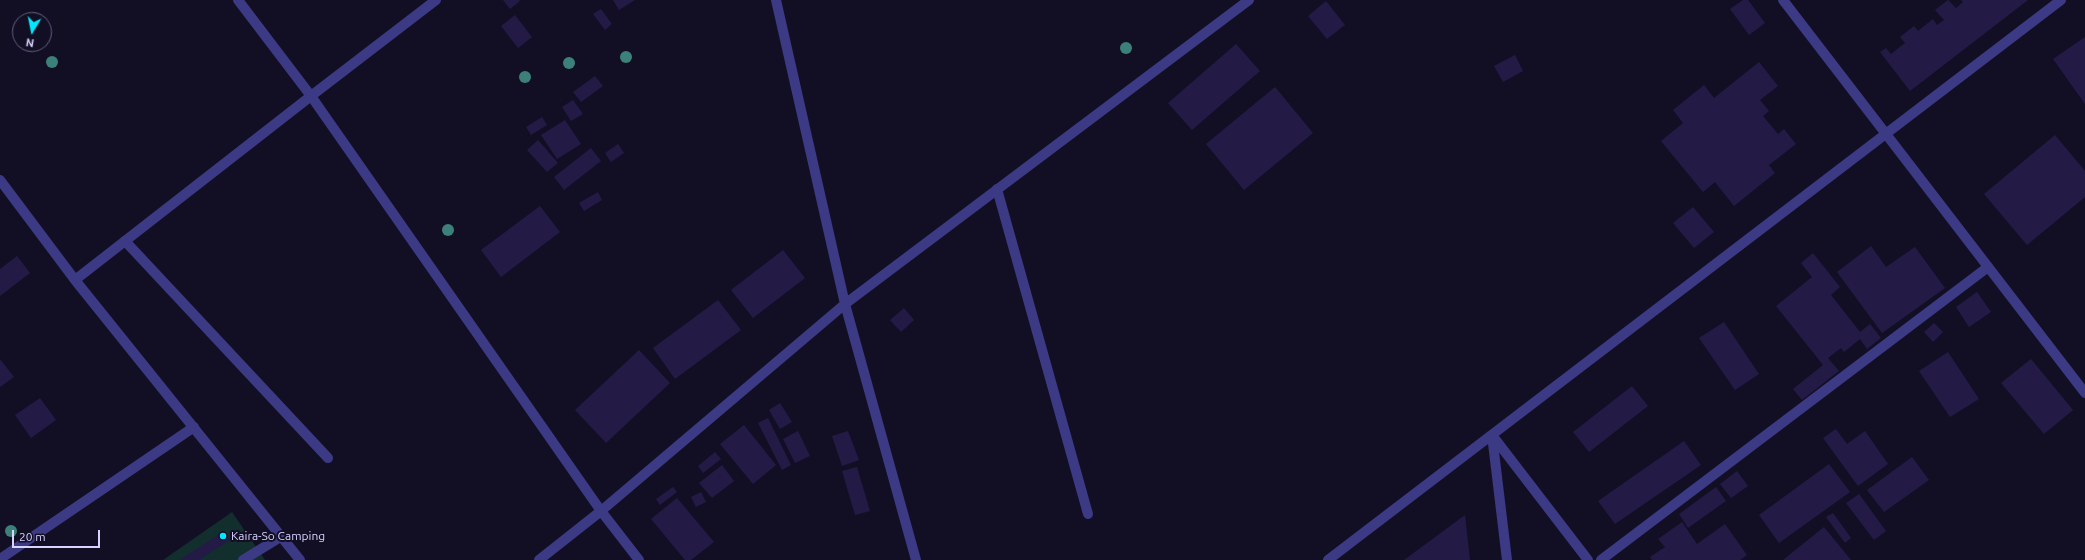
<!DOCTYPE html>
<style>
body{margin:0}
#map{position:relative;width:2085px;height:560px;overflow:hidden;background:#120f25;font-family:Ubuntu,sans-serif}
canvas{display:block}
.north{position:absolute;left:12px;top:12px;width:40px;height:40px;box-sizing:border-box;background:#120f25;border:1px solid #615d7c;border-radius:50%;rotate:190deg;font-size:11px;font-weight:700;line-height:16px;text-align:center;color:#d8d3ff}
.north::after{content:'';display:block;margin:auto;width:14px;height:18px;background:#02e7fc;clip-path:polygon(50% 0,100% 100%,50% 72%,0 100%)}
.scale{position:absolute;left:12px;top:530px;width:88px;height:18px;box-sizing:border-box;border:2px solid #d8d3ff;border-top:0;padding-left:5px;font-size:12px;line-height:14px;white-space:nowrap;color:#d8d3ff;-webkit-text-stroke:3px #120f25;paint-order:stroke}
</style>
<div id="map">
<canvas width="2085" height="560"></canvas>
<div class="north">N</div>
<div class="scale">20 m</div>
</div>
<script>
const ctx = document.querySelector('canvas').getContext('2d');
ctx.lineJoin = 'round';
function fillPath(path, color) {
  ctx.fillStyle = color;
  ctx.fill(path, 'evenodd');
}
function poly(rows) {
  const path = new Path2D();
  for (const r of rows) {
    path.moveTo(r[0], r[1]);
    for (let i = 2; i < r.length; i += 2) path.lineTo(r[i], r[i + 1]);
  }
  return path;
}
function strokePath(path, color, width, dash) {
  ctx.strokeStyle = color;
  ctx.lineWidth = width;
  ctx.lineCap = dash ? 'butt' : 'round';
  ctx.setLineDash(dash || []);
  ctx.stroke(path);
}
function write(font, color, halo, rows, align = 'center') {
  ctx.font = font + ' Ubuntu,sans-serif';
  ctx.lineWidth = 4;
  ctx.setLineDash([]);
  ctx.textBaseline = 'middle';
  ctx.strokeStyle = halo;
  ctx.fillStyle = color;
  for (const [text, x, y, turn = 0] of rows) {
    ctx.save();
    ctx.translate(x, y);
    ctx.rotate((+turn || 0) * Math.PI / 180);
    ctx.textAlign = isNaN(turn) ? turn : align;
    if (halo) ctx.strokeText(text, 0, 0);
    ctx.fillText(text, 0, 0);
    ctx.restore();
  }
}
const green = poly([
 [232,512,265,560,163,560]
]);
const building = poly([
 [503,0,519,0,520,1,510,9],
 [613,0,635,0,619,10],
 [1743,0,1748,0,1765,23,1749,35,1730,9],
 [1948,0,1956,8,1963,2,1961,0,2028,0,1910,91,1880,52,1886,48,1891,54,1905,43,1900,37,1914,26,1918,31,1933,19,1937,25,1944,20,1935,10],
 [1326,1,1345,25,1327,39,1308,16],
 [601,9,612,24,605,30,593,14],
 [515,15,532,37,518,48,501,26],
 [2085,37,2085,104,2053,59],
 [1236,44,1260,71,1192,130,1168,103],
 [1515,55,1523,71,1503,82,1494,66],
 [1759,62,1778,86,1760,100,1769,111,1763,116,1778,134,1784,129,1796,144,1769,165,1775,173,1734,206,1715,182,1703,192,1661,141,1683,123,1673,110,1704,85,1714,98],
 [595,76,603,86,581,102,573,92],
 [1275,87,1313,133,1244,190,1206,144],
 [573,100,583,114,571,121,562,107],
 [542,117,547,125,531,135,526,127],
 [565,120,581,144,557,159,541,135],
 [2055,135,2085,171,2085,197,2027,245,1984,194],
 [538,140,558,163,547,172,527,150],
 [618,144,624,153,611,162,605,153],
 [591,148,601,161,564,190,554,177],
 [598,192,602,200,584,211,579,203],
 [540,206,560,232,501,277,481,250],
 [1693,207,1714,232,1694,248,1673,223],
 [1871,246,1886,267,1915,247,1945,288,1882,333,1837,272],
 [783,250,805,278,753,318,731,290],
 [1813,253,1840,287,1831,295,1860,332,1870,324,1881,338,1867,349,1860,339,1844,352,1841,348,1828,358,1839,371,1802,400,1793,389,1823,365,1776,306,1812,277,1801,263],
 [17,256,30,273,0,296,0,269],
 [1977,292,1991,312,1969,327,1956,307],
 [718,300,741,330,675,379,653,348],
 [904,308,914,320,901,332,890,320],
 [1724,322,1759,374,1735,390,1699,338],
 [1934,323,1943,332,1933,342,1924,332],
 [639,350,670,383,606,443,575,410],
 [1948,352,1979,399,1950,417,1919,371],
 [0,359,14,377,0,387],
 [2031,359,2073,410,2044,434,2001,383],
 [1632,386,1648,406,1589,452,1573,432],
 [40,398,56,420,31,438,15,415],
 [780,403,792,422,780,429,769,410],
 [768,418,791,465,782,470,758,423],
 [744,425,776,465,753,484,720,444],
 [1836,429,1847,444,1865,431,1888,464,1858,486,1823,438],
 [798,431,810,456,795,463,783,439],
 [848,431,859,460,842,466,832,436],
 [1684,441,1701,465,1615,524,1598,501],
 [715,452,721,459,703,473,698,466],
 [1912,457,1929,480,1884,512,1867,490],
 [1829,464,1850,492,1779,543,1759,515],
 [722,465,734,481,712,498,699,483],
 [857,467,870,511,855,515,842,471],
 [1737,471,1748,486,1731,498,1720,484],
 [673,487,677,492,660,505,656,499],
 [1716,487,1726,501,1688,528,1679,514],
 [701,492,706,502,696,507,691,497],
 [1859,494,1886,531,1874,540,1846,503],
 [677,498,714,542,691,560,685,560,651,519],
 [1833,513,1851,538,1845,543,1826,517],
 [1465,515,1470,560,1404,560],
 [1682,522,1697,544,1725,524,1747,555,1740,560,1652,560,1650,557,1665,547,1658,539],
 [1824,527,1851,560,1783,560],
 [224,531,230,540,199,560,179,560]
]);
const lane = poly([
 [997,189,1088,514],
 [125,241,328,458]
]);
const street = poly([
 [238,0,311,96,601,511,639,560],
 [776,0,845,304,916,560],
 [1783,0,2085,393],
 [0,180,75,280,300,560],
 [75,280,311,96,436,0],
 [1492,435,1588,560],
 [1492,435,1507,560],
 [0,559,194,427],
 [243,560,282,536],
 [539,560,601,511,845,304,1249,0],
 [1328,560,2061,0],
 [1601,560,1988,267]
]);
const trees = [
 [1126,48],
 [626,57],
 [52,62],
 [569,63],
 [525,77],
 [448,230],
 [11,531]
];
const markers = [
 [223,536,4,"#02e7fc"]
];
const poiNames = [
 ["Kaira-So Camping",231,536]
];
fillPath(green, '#122f2e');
fillPath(building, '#231b46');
strokePath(lane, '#3c3a84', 10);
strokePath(street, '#3c3a84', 10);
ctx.fillStyle = '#3c8179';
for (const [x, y] of trees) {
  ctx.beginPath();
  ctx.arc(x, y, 6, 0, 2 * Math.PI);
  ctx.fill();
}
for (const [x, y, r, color] of markers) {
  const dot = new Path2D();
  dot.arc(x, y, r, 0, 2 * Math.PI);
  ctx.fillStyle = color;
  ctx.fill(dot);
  strokePath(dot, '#120f25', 1.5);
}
write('12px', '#d8d3ff', '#120f25', poiNames, 'left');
</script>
